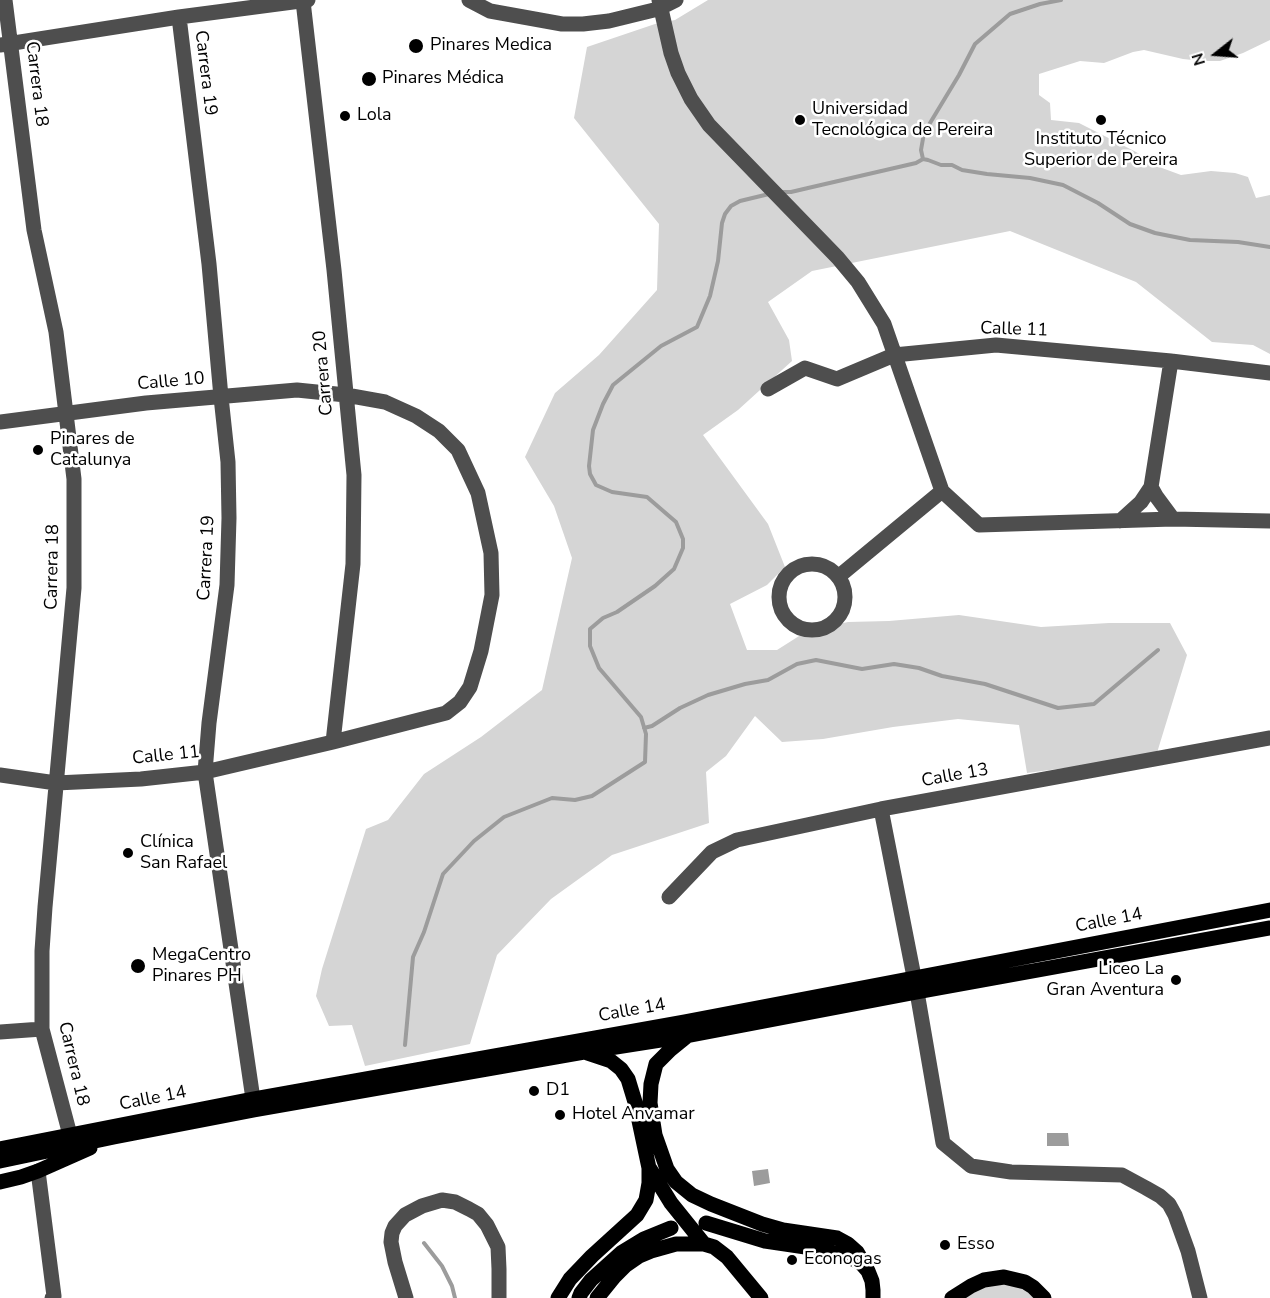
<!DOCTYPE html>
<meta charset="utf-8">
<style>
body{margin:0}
#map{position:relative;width:1270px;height:1298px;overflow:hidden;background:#fff;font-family:"Nunito Sans",sans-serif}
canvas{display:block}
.north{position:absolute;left:1186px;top:24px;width:60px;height:60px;-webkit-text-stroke:4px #fff;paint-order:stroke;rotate:253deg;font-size:16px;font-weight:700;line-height:24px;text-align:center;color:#000}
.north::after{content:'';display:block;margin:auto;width:21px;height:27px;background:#000;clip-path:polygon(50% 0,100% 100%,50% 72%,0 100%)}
</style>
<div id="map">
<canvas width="1270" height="1298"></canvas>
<div class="north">N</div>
</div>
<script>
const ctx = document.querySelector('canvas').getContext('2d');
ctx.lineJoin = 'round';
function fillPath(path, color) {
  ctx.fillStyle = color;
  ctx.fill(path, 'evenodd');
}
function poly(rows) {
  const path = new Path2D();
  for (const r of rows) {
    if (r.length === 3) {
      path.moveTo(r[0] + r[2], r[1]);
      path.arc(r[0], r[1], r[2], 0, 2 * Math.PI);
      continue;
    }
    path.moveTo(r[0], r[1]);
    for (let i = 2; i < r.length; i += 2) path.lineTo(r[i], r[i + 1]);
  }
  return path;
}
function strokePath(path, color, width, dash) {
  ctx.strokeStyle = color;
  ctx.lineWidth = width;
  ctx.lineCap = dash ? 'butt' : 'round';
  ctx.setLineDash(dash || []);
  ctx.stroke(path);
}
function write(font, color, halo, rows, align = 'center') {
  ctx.font = font + ' "Nunito Sans",sans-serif';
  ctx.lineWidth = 5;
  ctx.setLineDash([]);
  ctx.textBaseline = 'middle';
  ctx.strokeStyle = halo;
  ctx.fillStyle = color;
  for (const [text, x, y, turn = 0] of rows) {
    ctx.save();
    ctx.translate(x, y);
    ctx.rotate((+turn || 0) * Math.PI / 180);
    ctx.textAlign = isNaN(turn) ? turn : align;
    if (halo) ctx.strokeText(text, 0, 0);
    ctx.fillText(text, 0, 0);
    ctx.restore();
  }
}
const green = poly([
 [708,0,1270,0,1270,40,1243,53,1220,61,1202,61,1183,59,1144,50,1133,52,1104,63,1080,61,1039,74,1039,95,1050,103,1051,120,1079,123,1136,152,1162,168,1181,175,1211,171,1235,173,1248,177,1256,198,1270,195,1270,354,1253,345,1212,342,1136,282,1010,231,812,271,768,302,789,340,792,361,738,410,703,435,768,524,785,567,767,585,730,604,747,650,777,650,807,631,848,622,889,621,959,615,1041,627,1109,623,1170,623,1187,655,1156,756,1027,773,1019,725,958,719,893,727,823,739,782,742,755,716,726,756,706,772,709,823,612,855,551,899,497,955,470,1044,365,1066,352,1025,329,1026,316,996,322,969,366,829,388,820,424,774,481,737,542,690,572,558,554,506,525,457,555,393,599,355,657,290,659,224,574,118,587,47,655,24,675,20],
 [1004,1277,1044,1298,952,1298]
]);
const water = poly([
 [1047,1133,1068,1133,1069,1146,1047,1146],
 [768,1169,770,1183,754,1186,752,1171]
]);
const stream = poly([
 [923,159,921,150,924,133,959,75,975,44,1010,14,1040,4,1061,0],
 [779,192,791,192,808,188,916,163,923,159,928,160,941,165,952,165,962,170,987,174,1030,178,1063,185,1098,203,1130,224,1155,233,1190,240,1238,242,1270,247],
 [644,728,652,726,680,708,708,695,745,684,768,680,797,664,816,660,862,669,894,664,919,668,942,676,985,684,1058,708,1094,704,1158,650],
 [405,1045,413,957,424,932,443,874,474,841,504,817,552,798,575,800,592,796,645,762,646,734,641,717,599,668,590,646,590,629,603,618,617,612,655,586,674,569,683,548,683,539,676,522,647,497,612,492,596,485,590,474,589,466,593,430,603,404,613,385,661,346,697,327,710,296,718,261,722,223,725,214,731,206,740,201,769,194],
 [424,1243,442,1266,452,1286,455,1298]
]);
const minor = poly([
 [5,0,34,230,56,332,74,479,74,588,45,907,42,951,42,1029,70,1135],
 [469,0,490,11,562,24,583,24,609,21,658,9,676,0],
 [659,0,671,53,678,73,691,99,709,125,838,258,858,282,884,324,942,491,979,525,1173,519,1270,521],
 [303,1,334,270,354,475,353,564,333,742],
 [179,17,209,264,221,397,228,462,229,518,227,585,209,723,205,772,253,1099],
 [0,45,179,17,308,0],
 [768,389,805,368,837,379,894,355,996,345,1171,361,1270,373],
 [0,422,146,403,297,390,346,395,385,402,416,416,439,431,458,450,478,493,491,553,492,595,481,651,470,687,460,702,446,713,333,742,205,772,141,779,56,783,0,775],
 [1151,487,1156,496,1173,519],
 [1120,521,1141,502,1151,487,1171,361],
 [812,597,33],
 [838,577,942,491],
 [881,809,917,992,943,1143,971,1166,1011,1172,1122,1175,1146,1188,1160,1196,1169,1204,1175,1215,1188,1251,1200,1298],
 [669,897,712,852,737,840,881,809,1270,738],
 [0,1032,42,1029],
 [38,1171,54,1296,52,1298],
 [406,1298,395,1262,391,1242,392,1233,395,1226,405,1215,422,1206,442,1200,455,1202,469,1209,478,1214,487,1225,498,1247,499,1269,499,1298]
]);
const major = poly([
 [686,1037,670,1050,656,1064,651,1084,650,1103,655,1135,667,1169,676,1182,692,1195,711,1204,762,1224,783,1230,837,1238,848,1244,857,1252,868,1271],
 [0,1149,253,1099,685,1022,1270,910],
 [0,1161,114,1137,254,1110,584,1052,686,1036,917,992,1270,928],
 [650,1169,671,1203,704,1244],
 [0,1182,21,1177,38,1171,90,1148],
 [706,1223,765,1241,819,1249,849,1257,861,1263,868,1271,872,1281,873,1290,873,1298],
 [558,1298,570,1279,592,1256,637,1215,646,1200,649,1183,649,1168,635,1102,628,1079,621,1069,611,1061,587,1053],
 [579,1298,581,1293,591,1280,621,1253,644,1239,671,1228],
 [597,1298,614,1277,626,1265,639,1256,651,1251,676,1244,704,1244,714,1247,727,1257,761,1298],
 [952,1298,971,1286,984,1280,1004,1277,1025,1282,1033,1287,1044,1298]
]);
const markers = [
 [416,46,8,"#000"],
 [369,79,8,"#000"],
 [345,116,6,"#000"],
 [800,120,6,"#000"],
 [1101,120,6,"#000"],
 [38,450,6,"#000"],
 [128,853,6,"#000"],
 [138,966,8,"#000"],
 [1176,980,6,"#000"],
 [534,1091,6,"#000"],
 [560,1115,6,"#000"],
 [945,1245,6,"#000"],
 [792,1260,6,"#000"]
];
const poiNames = [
 ["Pinares Medica",430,46],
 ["Pinares Médica",382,79],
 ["Universidad",812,110],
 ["Tecnológica de Pereira",812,131],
 ["Lola",357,116],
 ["Instituto Técnico",1101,140,"center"],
 ["Superior de Pereira",1101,161,"center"],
 ["Pinares de",50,440],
 ["Catalunya",50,461],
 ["Clínica",140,843],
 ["San Rafael",140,864],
 ["MegaCentro",152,956],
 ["Pinares PH",152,977],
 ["Liceo La",1164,970,"right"],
 ["Gran Aventura",1164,991,"right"],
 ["D1",546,1091],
 ["Hotel Anvamar",572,1115],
 ["Esso",957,1245],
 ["Econogas",804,1260]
];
const streetNames = [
 ["Carrera 19",205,73,83],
 ["Carrera 18",36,84,83],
 ["Calle 11",1014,330,2],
 ["Carrera 20",324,373,-95],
 ["Calle 10",171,382,-5],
 ["Carrera 19",207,558,-87],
 ["Carrera 18",53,567,-89],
 ["Calle 11",166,756,-6],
 ["Calle 13",955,776,-10],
 ["Calle 14",1109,921,-11],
 ["Calle 14",632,1011,-10],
 ["Carrera 18",73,1064,77],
 ["Calle 14",153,1099,-11]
];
fillPath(green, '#d5d5d5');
fillPath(water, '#9c9c9c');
strokePath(stream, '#9c9c9c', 4);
strokePath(minor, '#4e4e4e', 15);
strokePath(major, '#000', 15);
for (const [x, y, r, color] of markers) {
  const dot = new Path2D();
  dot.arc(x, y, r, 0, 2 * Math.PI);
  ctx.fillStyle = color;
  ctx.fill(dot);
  strokePath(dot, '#fff', 2);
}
write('18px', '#000', '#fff', poiNames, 'left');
write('18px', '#000', '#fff', streetNames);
</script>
